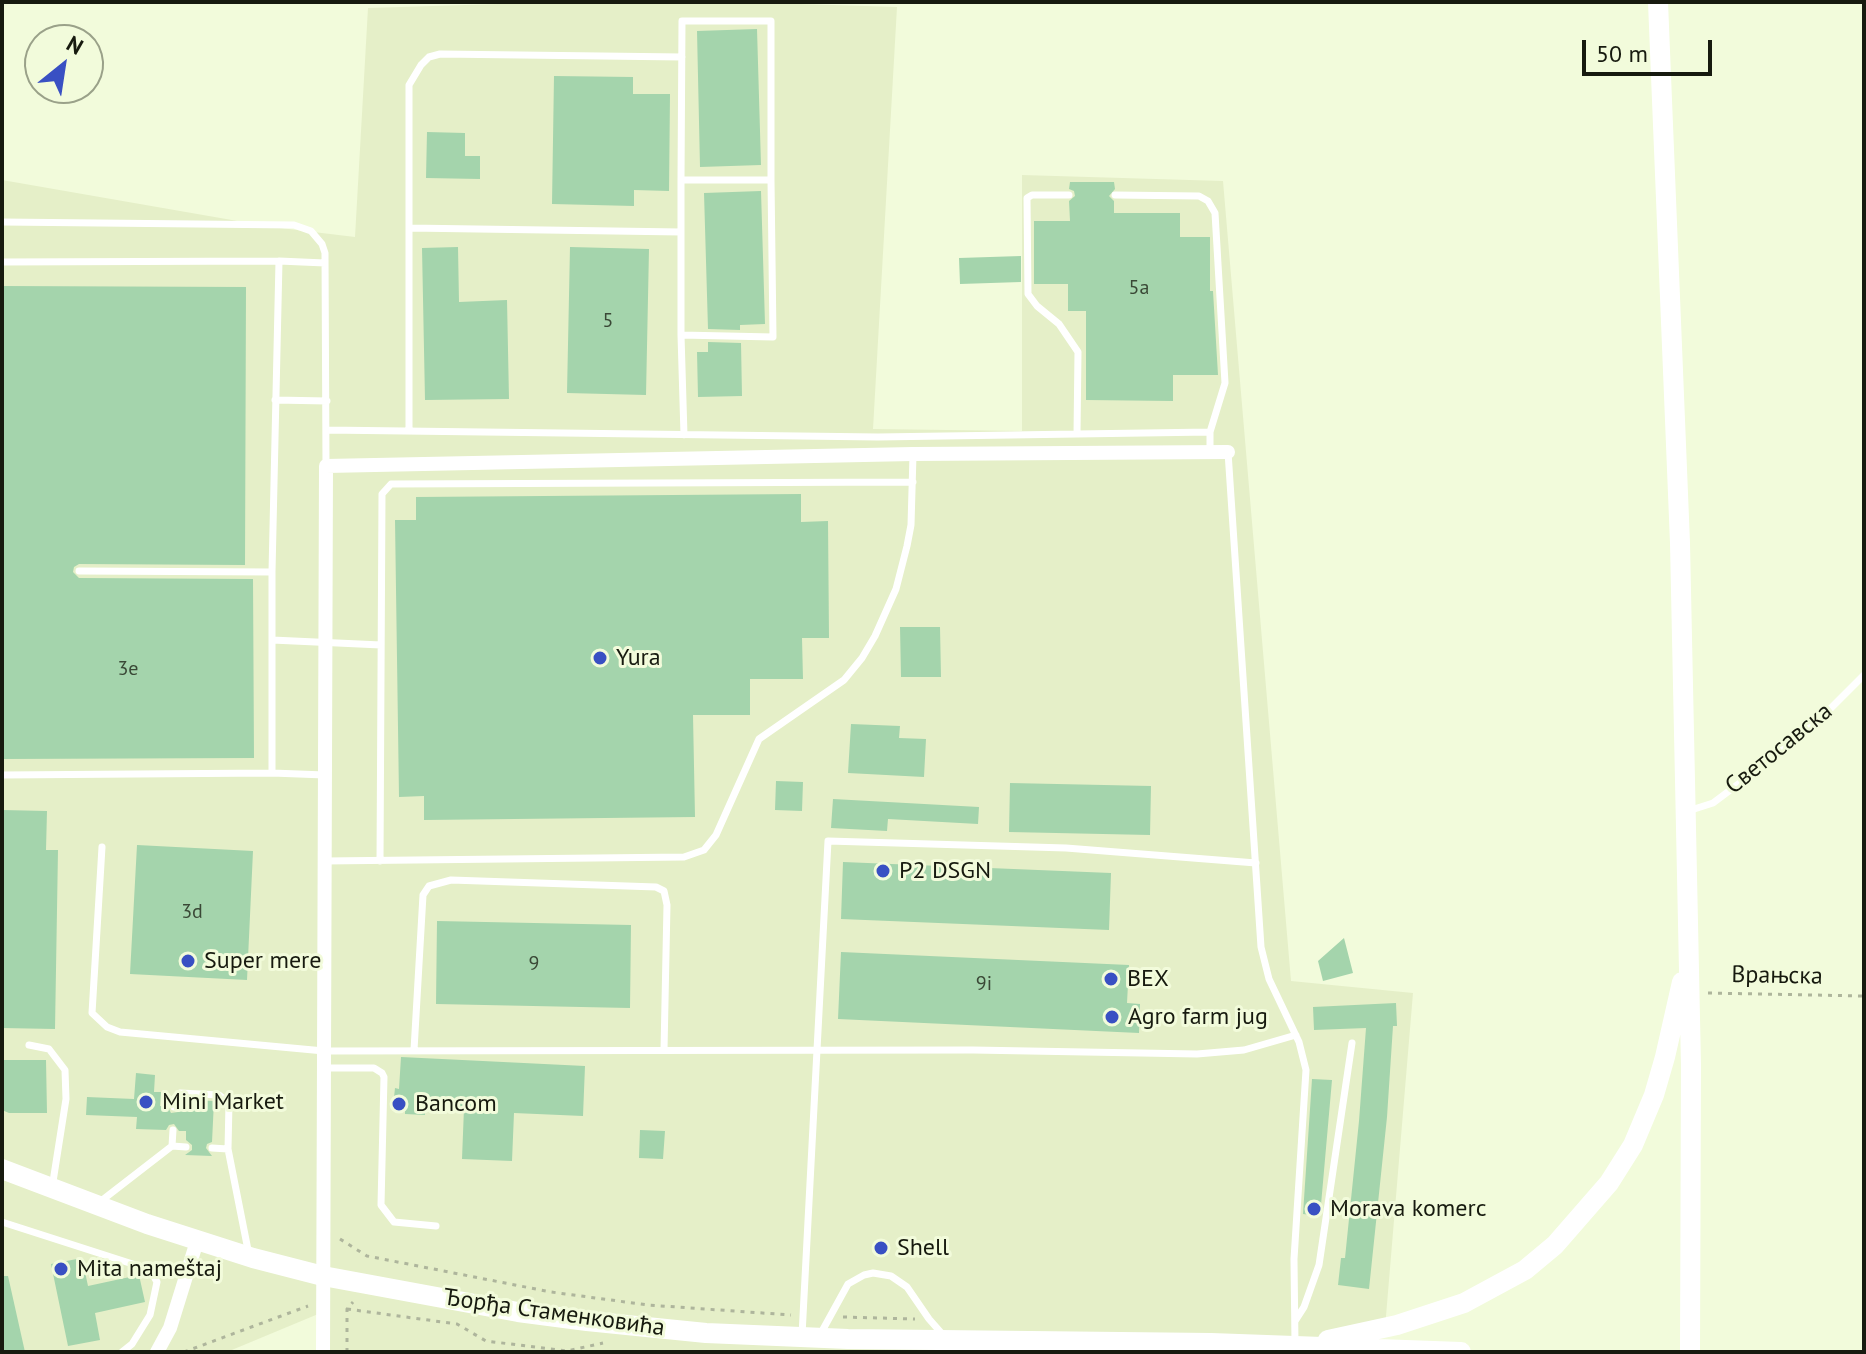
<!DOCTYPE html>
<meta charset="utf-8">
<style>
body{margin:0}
#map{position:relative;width:1866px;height:1354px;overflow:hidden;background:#f2fbdb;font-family:"PT Sans",sans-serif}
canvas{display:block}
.frame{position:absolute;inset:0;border:4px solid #171a0f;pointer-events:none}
.north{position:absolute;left:24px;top:24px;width:80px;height:80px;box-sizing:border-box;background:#f2fbdb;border:2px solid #9aa189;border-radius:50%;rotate:30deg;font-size:22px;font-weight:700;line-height:32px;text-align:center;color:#171a0f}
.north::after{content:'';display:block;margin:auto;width:28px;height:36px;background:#3950c3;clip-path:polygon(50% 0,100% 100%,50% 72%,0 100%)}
.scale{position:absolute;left:1582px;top:40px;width:130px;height:36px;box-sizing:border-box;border:4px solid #171a0f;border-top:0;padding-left:10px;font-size:24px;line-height:28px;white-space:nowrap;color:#171a0f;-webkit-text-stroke:6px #f2fbdb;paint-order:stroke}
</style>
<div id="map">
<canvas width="1866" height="1354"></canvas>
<div class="frame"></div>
<div class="north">N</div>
<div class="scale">50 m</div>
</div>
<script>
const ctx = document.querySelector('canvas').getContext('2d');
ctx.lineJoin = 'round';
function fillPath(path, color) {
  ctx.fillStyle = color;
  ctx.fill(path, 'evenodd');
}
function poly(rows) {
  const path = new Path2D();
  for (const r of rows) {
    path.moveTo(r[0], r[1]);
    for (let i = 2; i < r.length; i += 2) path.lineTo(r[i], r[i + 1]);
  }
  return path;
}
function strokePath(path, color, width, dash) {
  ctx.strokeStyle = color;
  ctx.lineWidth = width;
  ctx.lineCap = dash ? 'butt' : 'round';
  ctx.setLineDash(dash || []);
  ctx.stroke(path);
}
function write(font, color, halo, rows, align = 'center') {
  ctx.font = font + ' "PT Sans",sans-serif';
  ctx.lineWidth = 6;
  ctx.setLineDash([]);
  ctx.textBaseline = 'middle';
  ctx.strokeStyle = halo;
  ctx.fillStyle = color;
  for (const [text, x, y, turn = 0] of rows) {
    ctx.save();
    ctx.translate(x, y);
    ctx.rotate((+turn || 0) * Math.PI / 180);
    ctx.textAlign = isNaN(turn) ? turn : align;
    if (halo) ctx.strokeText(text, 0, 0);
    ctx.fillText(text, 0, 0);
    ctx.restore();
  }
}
const built = poly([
 [563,2,736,2,897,7,873,429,1022,431,1022,175,1223,181,1291,981,1413,993,1385,1328,1269,1352,323,1352,323,1312,227,1352,2,1352,2,180,272,227,355,237,368,8]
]);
const building = poly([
 [757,29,761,165,700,167,697,31],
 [554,76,633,77,633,94,670,94,669,191,634,190,634,206,552,204],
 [427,132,465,133,465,156,480,156,480,179,426,178],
 [1070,182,1114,182,1115,189,1109,196,1114,201,1114,213,1180,213,1180,237,1210,237,1210,291,1213,291,1218,375,1173,375,1173,401,1086,400,1086,311,1068,311,1068,284,1034,284,1034,221,1070,221,1069,201,1075,196,1074,191,1069,189],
 [761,191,765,324,740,325,740,330,708,329,704,193],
 [458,247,459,302,507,300,509,399,425,400,422,248],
 [570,247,649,249,646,395,567,393],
 [1021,256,1021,282,960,284,959,258],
 [2,286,246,287,245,565,79,564,74,567,73,572,79,578,253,579,254,758,2,759],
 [708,342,741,343,742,396,698,397,697,352,708,352],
 [801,494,801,522,828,521,829,638,802,638,803,679,750,679,750,715,693,715,695,817,424,820,424,796,399,797,395,520,416,520,416,497],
 [900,627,940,627,941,677,901,677],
 [851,724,900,726,899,738,926,739,924,777,848,773],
 [776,781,803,782,802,811,775,810],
 [1010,783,1151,786,1150,835,1009,832],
 [833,799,979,807,978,824,888,819,887,831,831,828],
 [2,810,47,811,46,850,58,850,55,1029,2,1028],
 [137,845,253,851,247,980,130,974],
 [843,862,1111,873,1109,930,841,919],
 [437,921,631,925,630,1008,436,1004],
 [1344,938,1353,973,1323,981,1318,961],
 [841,952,1129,965,1127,1003,1140,1004,1139,1033,838,1019],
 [1396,1003,1397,1026,1393,1026,1387,1117,1369,1289,1338,1285,1341,1258,1345,1258,1359,1121,1366,1028,1314,1030,1313,1007],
 [401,1057,585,1066,583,1116,514,1113,512,1161,462,1159,464,1108,425,1105,425,1115,405,1114,405,1108,393,1107,395,1088,399,1089],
 [2,1060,46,1060,47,1113,9,1113,2,1110],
 [136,1073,155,1075,154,1092,161,1092,160,1106,168,1107,171,1113,178,1112,180,1107,188,1108,188,1100,214,1101,212,1142,207,1144,206,1148,212,1156,185,1155,192,1150,192,1145,186,1140,186,1131,179,1131,174,1124,169,1125,166,1130,136,1129,137,1117,86,1115,87,1097,134,1099],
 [1312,1079,1332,1080,1320,1216,1303,1214],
 [640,1130,665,1131,663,1159,639,1158],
 [82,1258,88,1286,139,1275,145,1302,95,1313,100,1340,68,1346,51,1264],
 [2,1276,8,1276,25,1352,2,1352]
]);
const path = poly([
 [1708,993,1864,996],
 [340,1239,367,1256,551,1292,648,1305,791,1315],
 [347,1309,457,1324,486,1341,567,1351,603,1343],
 [843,1317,915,1319],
 [184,1352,308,1306],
 [347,1352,347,1309,353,1302]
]);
const lane = poly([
 [681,180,682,21,771,21,771,180],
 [1069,195,1032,195,1027,198,1028,294,1037,306,1059,324,1078,352,1077,434],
 [1115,195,1199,196,1208,201,1215,213,1225,383,1210,432],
 [2,222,294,225,311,231,322,244,325,253,326,466],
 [409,228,681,232],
 [279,261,325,263],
 [2,262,279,261,272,572],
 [681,335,681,180,771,180,773,337,681,335,684,435],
 [275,400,327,401],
 [326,430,878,437,1210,432,1210,452],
 [409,431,409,85,421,65,429,57,440,54,682,57],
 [1228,452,1261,947,1269,979,1299,1042,1306,1070,1294,1259,1295,1344],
 [79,571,272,572,272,773,325,775],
 [272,640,381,645],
 [2,775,272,773],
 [1688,811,1713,803,1765,764,1831,708,1864,675],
 [102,847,92,1013,107,1027,120,1032,324,1051,973,1050,1197,1054,1244,1050,1296,1035],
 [325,861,684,857,704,850,716,835,759,739,844,680,862,658,875,636,896,589,907,546,911,525,913,455],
 [380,861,382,494,391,484,913,482],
 [29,1045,49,1049,65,1070,66,1099,52,1188],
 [414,1050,423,895,429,886,451,880,656,887,664,891,667,905,664,1050],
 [324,1068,374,1068,382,1073,384,1077,381,1205,394,1222,436,1226],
 [174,1107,174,1099,180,1093,219,1095,229,1103,228,1149,249,1255],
 [172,1146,186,1147],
 [212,1148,228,1149],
 [101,1201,172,1146,173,1130],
 [2,1222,142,1267,152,1273,157,1282,150,1315,132,1344,122,1352],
 [1295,1321,1304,1307,1319,1265,1352,1043],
 [821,1333,848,1284,864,1275,873,1273,891,1276,907,1287,929,1319,944,1336],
 [802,1335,828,841,1066,848,1256,863]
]);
const street = poly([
 [157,1352,170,1328,197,1241],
 [323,1352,326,466,913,454,1228,452]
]);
const secondary = poly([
 [1658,2,1680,543,1691,1065,1690,1352],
 [2,1169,147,1224,253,1258,323,1276,518,1312,587,1321,706,1333,848,1339,1211,1343,1461,1352],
 [1328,1340,1397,1325,1464,1303,1525,1270,1555,1245,1609,1183,1633,1145,1654,1095,1665,1057,1682,982]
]);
const markers = [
 [600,658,8,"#3950c3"],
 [883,871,8,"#3950c3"],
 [188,961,8,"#3950c3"],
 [1111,979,8,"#3950c3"],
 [1112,1017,8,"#3950c3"],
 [146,1102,8,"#3950c3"],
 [399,1104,8,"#3950c3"],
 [1314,1209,8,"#3950c3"],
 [881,1248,8,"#3950c3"],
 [61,1269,8,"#3950c3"]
];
const numberNames = [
 ["5a",1139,288],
 ["5",608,321],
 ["3e",128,669],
 ["3d",192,912],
 ["9",534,964],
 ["9i",984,984]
];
const poiNames = [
 ["Yura",616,658],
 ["P2 DSGN",899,871],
 ["Super mere",204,961],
 ["BEX",1127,979],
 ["Agro farm jug",1128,1017],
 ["Mini Market",162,1102],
 ["Bancom",415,1104],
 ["Morava komerc",1330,1209],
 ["Shell",897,1248],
 ["Mita nameštaj",77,1269]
];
const streetNames = [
 ["Светосавска",1779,749,-39],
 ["Врањска",1777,976,1],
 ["Ђорђа Стаменковића",554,1313,8]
];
fillPath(built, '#e5efc8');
fillPath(building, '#a4d4ac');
strokePath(path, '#aeb59c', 3, [4, 6]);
strokePath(lane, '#fff', 7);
strokePath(street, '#fff', 14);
strokePath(secondary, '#fff', 20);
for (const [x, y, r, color] of markers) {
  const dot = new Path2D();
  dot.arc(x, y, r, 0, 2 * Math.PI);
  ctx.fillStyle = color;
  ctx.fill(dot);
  strokePath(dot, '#f2fbdb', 3);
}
write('20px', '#3a4836', null, numberNames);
write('24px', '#171a0f', '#f2fbdb', poiNames, 'left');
write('24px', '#171a0f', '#f2fbdb', streetNames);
</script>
